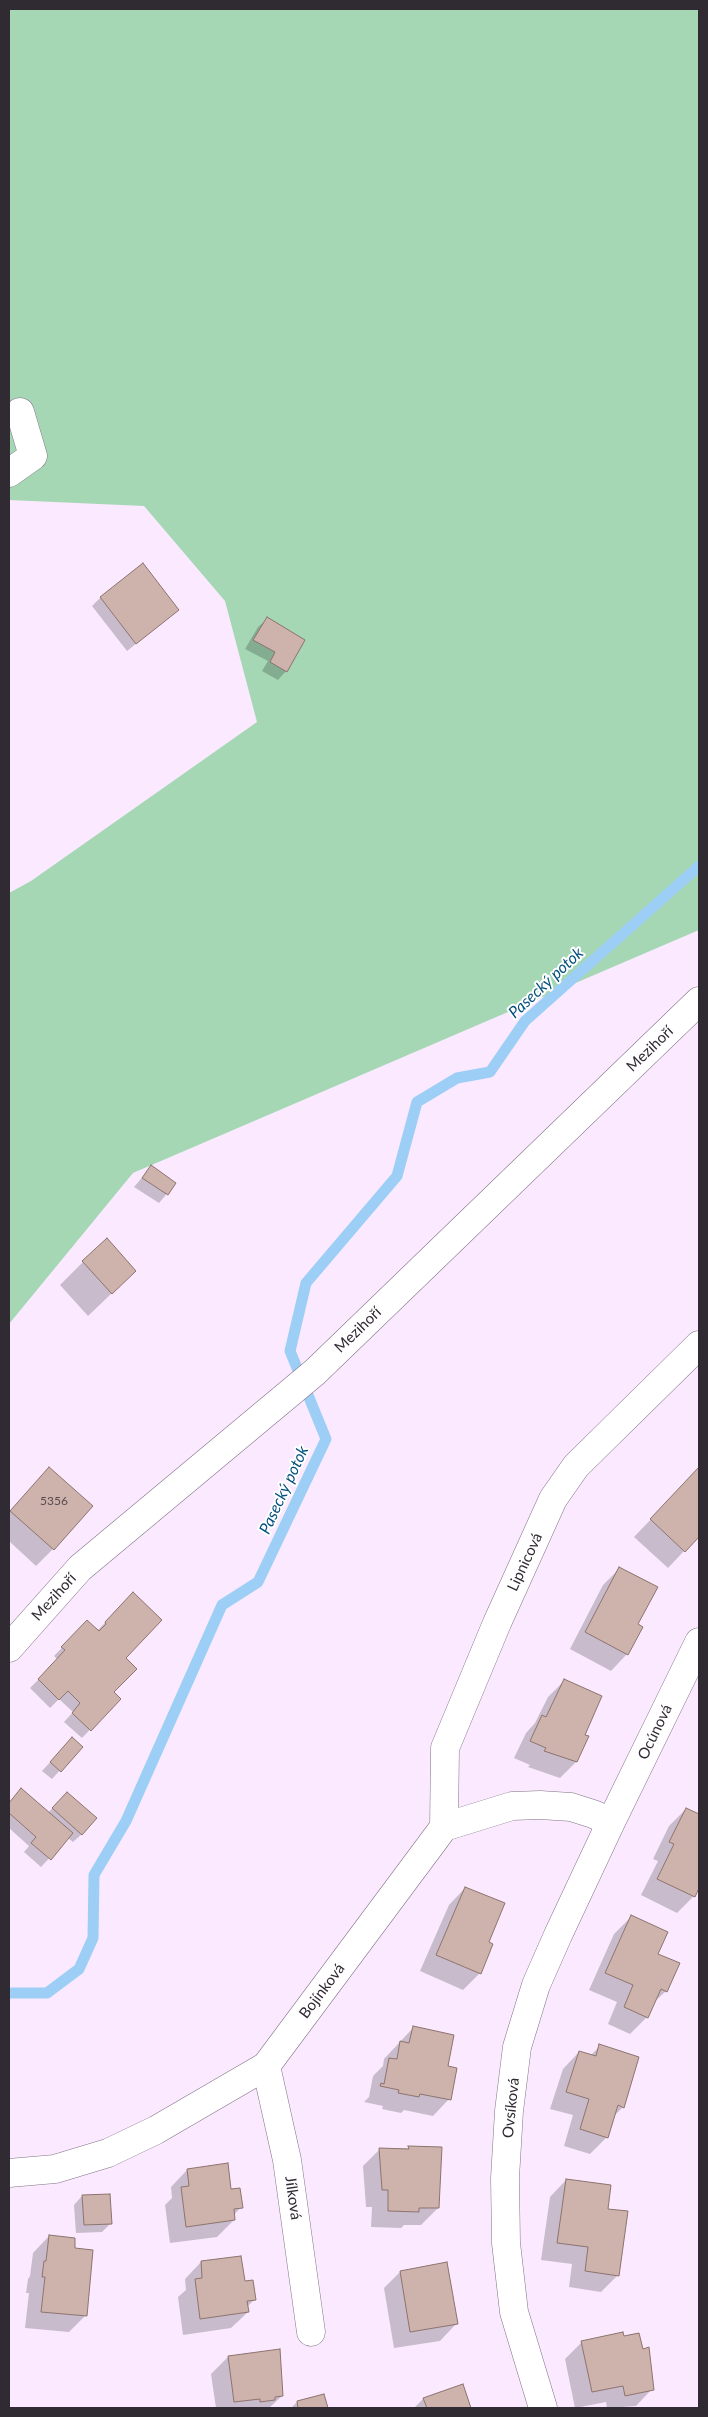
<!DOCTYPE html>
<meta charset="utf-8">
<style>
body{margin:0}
#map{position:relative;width:708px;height:2417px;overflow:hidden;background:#fbeaff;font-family:Lato,sans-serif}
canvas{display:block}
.frame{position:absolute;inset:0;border:10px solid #302a32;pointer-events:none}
</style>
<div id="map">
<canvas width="708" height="2417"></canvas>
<div class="frame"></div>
</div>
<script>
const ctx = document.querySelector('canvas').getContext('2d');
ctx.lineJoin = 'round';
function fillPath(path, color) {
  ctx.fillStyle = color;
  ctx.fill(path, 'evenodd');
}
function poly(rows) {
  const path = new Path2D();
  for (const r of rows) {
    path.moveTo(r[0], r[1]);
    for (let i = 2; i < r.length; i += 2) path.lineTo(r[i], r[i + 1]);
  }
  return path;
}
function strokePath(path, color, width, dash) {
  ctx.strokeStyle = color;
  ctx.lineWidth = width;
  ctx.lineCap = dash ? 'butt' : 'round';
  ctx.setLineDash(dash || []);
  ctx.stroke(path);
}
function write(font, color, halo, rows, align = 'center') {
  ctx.font = font + ' Lato,sans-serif';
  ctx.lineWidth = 4;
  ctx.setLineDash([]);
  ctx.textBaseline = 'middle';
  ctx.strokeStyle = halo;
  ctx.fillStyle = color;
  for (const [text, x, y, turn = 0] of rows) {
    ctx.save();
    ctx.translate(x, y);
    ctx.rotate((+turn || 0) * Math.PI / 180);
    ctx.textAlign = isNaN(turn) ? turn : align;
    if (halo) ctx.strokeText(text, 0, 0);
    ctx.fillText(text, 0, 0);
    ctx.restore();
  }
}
const green = poly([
 [9,9,699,9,699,930,133,1173,9,1324,9,893,31,881,257,722,225,601,144,506,9,500]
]);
const shadow = poly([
 [101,597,178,610,127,651,92,606],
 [267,619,286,671,278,680,262,671,268,661,245,649,258,627],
 [151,1167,175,1184,159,1203,134,1187],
 [83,1262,135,1271,88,1316,60,1285],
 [49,1469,53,1549,36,1566,9,1541,9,1512],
 [699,1469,699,1535,668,1568,634,1537],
 [620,1568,636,1625,627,1654,611,1671,570,1649,603,1585],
 [133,1594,124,1658,112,1692,119,1699,82,1738,64,1722,73,1712,59,1699,50,1708,30,1688,58,1660,54,1656,87,1622,97,1631],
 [565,1680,583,1735,576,1762,560,1778,528,1767,530,1765,514,1758,526,1733,535,1723,548,1697],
 [64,1747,81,1747,52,1779,42,1771],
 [13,1798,48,1813,58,1802,82,1834,73,1842,68,1838,41,1867,24,1852,29,1846,9,1828,9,1803],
 [686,1809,699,1816,699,1885,694,1896,677,1913,641,1895,658,1861,653,1859,669,1826],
 [465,1888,487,1943,480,1973,463,1990,420,1971,449,1905],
 [631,1917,656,1954,666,1991,653,2003,647,2017,630,2034,608,2024,617,2002,589,1990,614,1934],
 [413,2028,449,2099,433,2116,404,2110,401,2113,382,2109,383,2106,364,2102,369,2097,373,2076,383,2066,384,2059],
 [600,2046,623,2107,613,2117,607,2137,590,2154,564,2146,573,2115,550,2109,563,2069,579,2052,590,2056],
 [441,2148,438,2208,421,2225,404,2225,401,2228,371,2227,372,2207,366,2207,363,2166,380,2149],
 [187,2170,241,2207,234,2215,234,2220,217,2237,170,2243,165,2205,172,2198,171,2187],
 [566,2180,606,2210,618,2275,601,2292,569,2287,572,2264,541,2260,550,2197],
 [82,2196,111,2223,102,2232,76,2233,74,2205],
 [49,2236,73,2249,85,2316,69,2332,25,2328,29,2293,26,2293,28,2279,30,2276,33,2253],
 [201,2262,244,2283,255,2299,247,2307,248,2312,231,2328,183,2335,178,2297,186,2290,185,2279],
 [400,2272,456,2324,440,2341,394,2348,384,2288],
 [623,2338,642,2350,648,2349,652,2389,636,2406,607,2408,606,2402,575,2408,565,2359,582,2342],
 [278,2351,282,2396,269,2408,216,2408,211,2374,228,2357],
 [462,2385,470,2408,414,2408,423,2399],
 [323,2396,327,2408,291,2408,297,2402]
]);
const stream = poly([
 [9,1993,47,1993,79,1969,93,1938,94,1875,126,1821,222,1605,258,1582,326,1439,290,1351,306,1283,397,1176,417,1102,457,1078,490,1072,525,1021,699,866]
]);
const building = poly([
 [143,563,179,610,136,644,100,597,143,563],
 [267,617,305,640,287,672,270,662,275,652,253,640,267,617],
 [151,1165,176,1183,168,1195,142,1178,151,1165],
 [107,1238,136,1271,112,1294,82,1261,107,1238],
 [49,1467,93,1506,54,1550,10,1511,49,1467],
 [699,1467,699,1537,685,1552,650,1519,699,1467],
 [619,1567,658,1587,638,1624,643,1627,628,1655,585,1632,619,1567],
 [133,1592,162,1620,126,1658,137,1669,114,1692,121,1699,91,1731,72,1713,80,1703,68,1691,59,1700,38,1679,65,1650,61,1647,87,1620,99,1631,106,1624,105,1622,133,1592],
 [564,1679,602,1696,585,1735,589,1736,577,1762,544,1751,546,1748,530,1741,542,1715,546,1717,564,1679],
 [72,1737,83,1747,61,1772,50,1762,72,1737],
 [21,1788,73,1833,51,1860,31,1843,36,1837,9,1813,9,1803,21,1788],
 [67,1792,97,1818,82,1835,52,1808,67,1792],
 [686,1808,699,1814,699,1888,695,1897,657,1879,674,1844,669,1842,686,1808],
 [465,1887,505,1903,489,1942,493,1944,481,1974,436,1955,465,1887],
 [631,1915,668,1932,658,1954,680,1963,667,1992,661,1989,648,2018,624,2007,633,1985,605,1973,631,1915],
 [413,2026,454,2035,448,2066,457,2068,451,2100,420,2094,419,2097,398,2093,399,2090,380,2086,381,2083,384,2084,389,2058,397,2059,400,2041,409,2043,413,2026],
 [599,2044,639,2057,624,2108,618,2105,608,2138,580,2129,589,2099,566,2092,579,2051,596,2056,599,2044],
 [408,2146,442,2147,439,2208,419,2208,419,2212,388,2211,388,2190,382,2190,379,2148,409,2149,408,2146],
 [228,2163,231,2189,240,2188,243,2208,234,2209,235,2220,186,2227,181,2187,189,2186,187,2169,228,2163],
 [566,2179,611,2185,608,2209,628,2211,619,2276,585,2271,588,2247,557,2243,566,2179],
 [110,2194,112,2224,84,2225,82,2195,110,2194],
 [49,2235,75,2238,75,2248,93,2250,87,2316,41,2312,45,2277,42,2277,44,2261,46,2261,49,2235],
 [241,2256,245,2281,253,2280,256,2300,247,2301,249,2312,200,2319,195,2279,202,2278,201,2261,241,2256],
 [447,2262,458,2324,410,2332,400,2271,447,2262],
 [623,2332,624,2336,639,2333,643,2349,649,2347,654,2390,625,2396,623,2386,592,2392,581,2341,623,2332],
 [280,2349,283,2396,275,2397,275,2400,260,2402,260,2399,234,2402,228,2356,280,2349],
 [463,2384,471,2408,427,2408,423,2398,463,2384],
 [324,2394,328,2408,298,2408,297,2401,324,2394]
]);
const minor = poly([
 [9,473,33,456,20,412],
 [9,1648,80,1568,315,1372,699,1001],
 [444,1827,445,1748,497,1623,553,1499,576,1466,699,1345],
 [266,2066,287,2160,311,2332],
 [9,2173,55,2169,108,2153,156,2130,266,2066,444,1827,512,1806,540,1805,571,1807,593,1814,611,1822],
 [543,2408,514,2312,506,2243,505,2178,509,2111,517,2047,536,1985,558,1935,611,1822,699,1642]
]);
const numberNames = [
 ["5356",54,1501]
];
const streetNames = [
 ["Mezihoří",650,1049,-44],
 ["Mezihoří",358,1330,-44],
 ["Lipnicová",525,1562,-65],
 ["Mezihoří",54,1597,-48],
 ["Ocúnová",655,1732,-64],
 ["Bojínková",322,1991,-53],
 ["Ovsíková",511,2108,-84],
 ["Jílková",293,2198,82]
];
const waterNames = [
 ["Pasecký potok",546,983,-43],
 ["Pasecký potok",284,1490,-65]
];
fillPath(green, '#a5d7b5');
fillPath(shadow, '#0003');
strokePath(stream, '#9dcef5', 11);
fillPath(building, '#ceb2ac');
strokePath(building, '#8c736e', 1);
strokePath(minor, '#827385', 29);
strokePath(minor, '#fff', 28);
write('12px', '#584c50', null, numberNames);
write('15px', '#302a32', '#fefefe', streetNames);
write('italic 16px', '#04507e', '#fefefe', waterNames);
</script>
